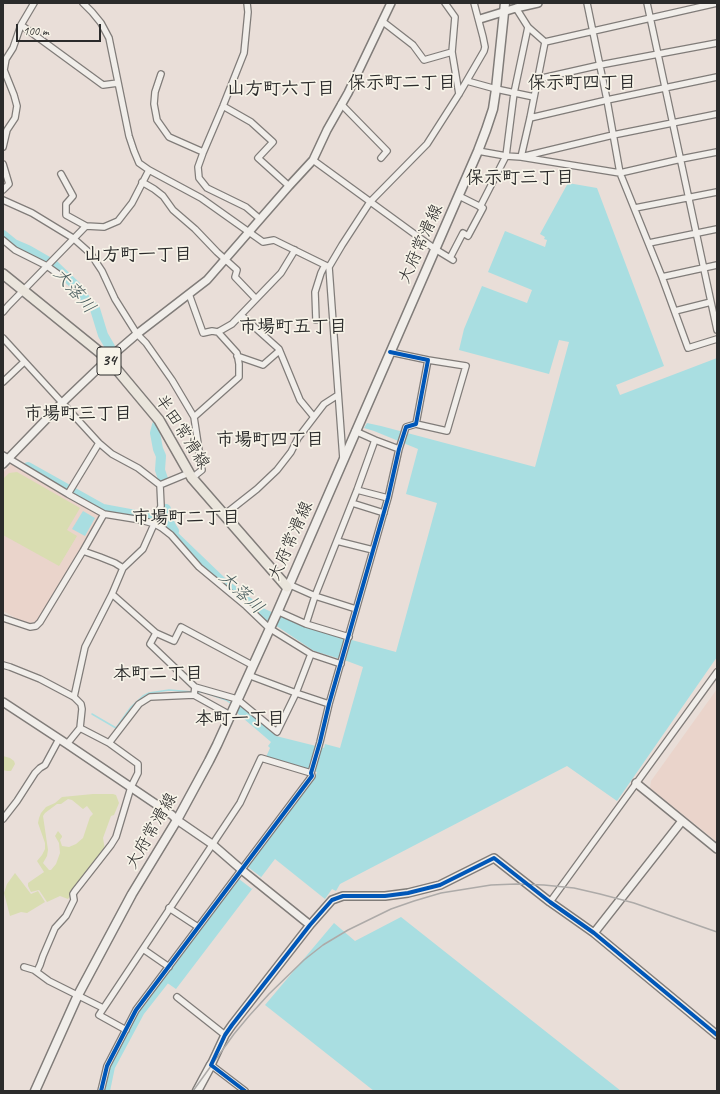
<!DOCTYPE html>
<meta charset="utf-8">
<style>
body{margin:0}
#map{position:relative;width:720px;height:1094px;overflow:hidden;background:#e9ded8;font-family:Caveat,sans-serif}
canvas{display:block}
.frame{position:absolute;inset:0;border:4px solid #2b2b2b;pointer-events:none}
.scale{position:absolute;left:16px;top:24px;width:85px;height:18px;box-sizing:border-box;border:2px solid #2b2b2b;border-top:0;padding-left:5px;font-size:12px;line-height:14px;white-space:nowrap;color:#2b2b2b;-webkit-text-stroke:3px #f7f3e8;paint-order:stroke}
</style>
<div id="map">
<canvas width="720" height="1094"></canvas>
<div class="frame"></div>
<div class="scale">100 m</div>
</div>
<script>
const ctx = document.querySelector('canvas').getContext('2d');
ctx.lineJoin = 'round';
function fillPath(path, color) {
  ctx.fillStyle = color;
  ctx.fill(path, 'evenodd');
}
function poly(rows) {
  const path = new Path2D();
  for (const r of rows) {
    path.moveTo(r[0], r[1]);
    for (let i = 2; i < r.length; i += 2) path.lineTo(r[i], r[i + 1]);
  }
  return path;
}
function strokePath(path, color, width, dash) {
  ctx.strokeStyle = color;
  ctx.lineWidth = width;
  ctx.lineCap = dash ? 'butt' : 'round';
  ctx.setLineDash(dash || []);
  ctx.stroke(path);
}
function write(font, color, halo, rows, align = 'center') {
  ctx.font = font + ' Caveat,"Klee One",sans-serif';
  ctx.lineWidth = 3.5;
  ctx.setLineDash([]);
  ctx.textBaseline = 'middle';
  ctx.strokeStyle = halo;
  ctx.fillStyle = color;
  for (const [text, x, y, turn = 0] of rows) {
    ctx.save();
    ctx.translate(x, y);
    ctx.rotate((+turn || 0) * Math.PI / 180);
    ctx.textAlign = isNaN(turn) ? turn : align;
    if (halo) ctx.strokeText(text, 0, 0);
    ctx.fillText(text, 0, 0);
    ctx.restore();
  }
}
const built = poly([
 [11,464,100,515,38,620,35,622,31,623,23,622,3,611,3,473],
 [717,689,717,842,650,788,651,781]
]);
const green = poly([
 [17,472,80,508,67,530,77,536,59,566,3,535,3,479,9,473],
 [3,756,10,758,14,761,15,764,11,771,7,771,3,770],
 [93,794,113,794,116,795,119,803,114,815,111,816,103,838,105,850,68,899,60,896,47,902,39,890,31,892,28,886,28,883,44,872,37,861,42,855,45,849,45,843,38,823,39,818,41,813,46,807,55,803,62,797],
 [68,799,72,800,83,809,87,806,93,814,90,817,83,838,76,844,69,847,62,846,60,840,62,837,62,836,58,831,55,836,59,843,60,853,56,864,51,870,49,870,43,863,47,856,48,850,43,816,45,813,57,804,61,804],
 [15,873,31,894,38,891,45,902,27,913,21,912,10,916,4,893,7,884]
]);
const water = poly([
 [568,183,597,188,664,366,616,385,620,395,717,358,717,657,617,801,567,766,340,884,336,891,332,889,325,899,275,859,176,989,163,980,315,778,317,772,266,757,270,748,268,746,271,742,237,713,240,705,276,736,324,748,325,744,340,748,363,667,347,661,314,651,278,627,265,621,200,566,169,530,160,523,168,524,168,521,173,528,225,578,265,609,304,627,396,652,437,503,406,494,418,449,374,431,364,428,367,423,381,426,535,467,569,342,559,340,549,374,459,350,464,329,482,286,527,303,532,290,488,272,505,231,545,247,547,240,544,239,545,237,540,234],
 [83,511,95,518,85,536,72,529],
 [401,917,621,1091,374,1091,265,1005,334,923,355,941]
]);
const pier = poly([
 [248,867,261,877,252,889,239,879]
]);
const stream = poly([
 [196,692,203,692,226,700,232,704],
 [92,714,116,728,131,707,143,696,149,693,169,690,193,692]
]);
const canal = poly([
 [107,1091,112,1067,141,1013,170,976]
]);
const river = poly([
 [3,235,14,244,28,250,54,265,78,288,85,299,95,309,103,335,110,347],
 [157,425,155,433,158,449,161,456,160,470,163,479],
 [28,467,103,509,146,517,171,528],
 [166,509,166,516,172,528,174,531]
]);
const minor = poly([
 [83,3,92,12,101,23,109,38,129,136,134,151,139,163,149,170,201,198,263,242,274,240,329,267],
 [247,3,248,12,244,53,223,106,203,153,198,167,199,178,207,188,246,207,260,219],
 [445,3,455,17,452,52,459,94],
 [587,3,607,100,620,173,662,277,688,348,717,339],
 [647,3,717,330],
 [516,8,528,27,545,42,717,3],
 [382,21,413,45,424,60,452,52],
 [21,25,103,85,118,83],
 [545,42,530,118,521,157,613,135,717,114],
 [161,74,155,92,154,104,157,120,169,137,203,152],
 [538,79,600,65,717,43],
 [467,81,496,89,534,97],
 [341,104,387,151,381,158],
 [223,106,251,122,273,142,258,158,289,186],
 [530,118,607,100,717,77],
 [3,147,7,130,15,118,17,106,14,95,4,70,6,59,13,48,21,25,34,3],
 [478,151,506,156,521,157,620,173,681,159,717,152],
 [313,160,435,249,453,260],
 [3,164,9,184,3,190],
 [61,174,73,196,66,204,66,215,86,226,104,227,118,221,132,203,149,170],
 [142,182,154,189,163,196,173,210,195,229,217,252,237,270,235,277,256,299],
 [3,200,32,213,73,238,91,254,96,262,102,271,115,299,137,334,146,343,172,380,194,417,202,470,192,478],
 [480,207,506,156,514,93,528,27],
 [635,208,717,192],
 [3,240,15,250,47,266,58,274],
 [649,243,717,229],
 [450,258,463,233,468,236,483,208,459,196],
 [662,277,717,265],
 [189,294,203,333,212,331,218,332,237,353,239,364,239,377,194,417],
 [675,311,711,302],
 [3,312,8,306,86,226],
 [241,315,279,349,300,400,314,417],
 [316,320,315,292,321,273,325,265],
 [218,332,232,324,281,273,295,250],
 [3,338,99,443,112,454,138,468,160,485,161,506,155,522,143,549,123,568,112,594,85,647,74,697],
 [237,356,263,365,279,351],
 [3,382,24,362],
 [416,424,447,431,466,366,428,360],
 [355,431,375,440,399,449],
 [3,455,68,494,104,514,141,520,155,524,162,528,171,535,199,567,246,606,269,628,311,654,341,664],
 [343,459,329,267,342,245,370,202,427,144,459,94,484,51,485,47,483,37,474,3],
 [160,485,189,473],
 [357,490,388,498],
 [68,494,99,443],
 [352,503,384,513],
 [224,515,257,489,277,470,291,452,298,438,314,417,324,404,338,395],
 [337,541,373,550],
 [83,551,100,557,115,563,123,568],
 [288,584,315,596,356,609],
 [112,594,156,633,174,641,181,627,252,665],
 [277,611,306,624,349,637],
 [3,618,30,627,36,626,40,622,83,551,104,514],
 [306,624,315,596,357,490,375,440],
 [156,633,150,644,195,687,194,695],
 [3,665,10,667,40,679,74,697,81,704,82,709,80,728,67,744],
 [248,675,296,693,329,704],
 [195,687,237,699,277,732,296,693,311,654],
 [109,743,139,704,150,697,194,695,230,715],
 [3,819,17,801,35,773,40,768,45,765,59,739],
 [550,902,717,672],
 [169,908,198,927],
 [143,949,169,967],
 [24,967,34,970,49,981,103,1008],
 [37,971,40,965,43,956,55,928,66,916,74,900,73,894,75,891,111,845,116,837,131,787,138,773,138,764,109,743,80,728],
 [177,997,225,1035],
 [126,1030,99,1015,240,803,261,758,311,773],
 [211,1065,245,1091],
 [101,1091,107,1066,136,1010,312,776,311,773,320,742,329,704,388,498,399,449,406,427,416,424,428,360,390,352]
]);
const tertiary = poly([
 [480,19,516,8,538,3],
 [3,464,62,403,108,359,137,334,207,280,289,186,313,160,327,130,348,93,391,3],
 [3,702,67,744,172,815,177,820,212,844,243,871,310,925],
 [636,783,717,849],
 [594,933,682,821],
 [211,1065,225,1035,232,1025,310,925,332,900,343,896,385,896,408,893,440,885,494,858,550,902,594,933,717,1035]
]);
const secondary = poly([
 [35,1091,78,995,132,894,177,820,209,761,217,745,276,615,478,151,486,130,493,109,496,89,505,3],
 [197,1091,211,1065]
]);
const primary = poly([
 [3,274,108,359,159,420,192,478,287,587]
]);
const rail = poly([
 [193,1091,234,1034,249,1016,269,994,304,960,323,945,348,930,391,909,414,901,441,893,491,885,516,884,544,885,574,888,600,894,634,903,717,932]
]);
const cycleway = poly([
 [101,1091,107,1066,136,1010,312,776,311,773,320,742,329,704,388,498,399,449,406,427,416,424,428,360,390,352],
 [245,1091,211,1065,225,1035,232,1025,310,925,332,900,343,896,385,896,408,893,440,885,494,858,550,902,594,933,717,1035]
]);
const shields = [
 [109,361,24]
];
const shieldNames = [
 ["34",109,361]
];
const streetNames = [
 ["大府常滑線",421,244,-66],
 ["半田常滑線",182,432,57],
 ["大府常滑線",291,541,-66],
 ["大府常滑線",152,831,-60]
];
const neighbourhoodNames = [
 ["保示町二丁目",402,83],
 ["保示町四丁目",582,83],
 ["山方町六丁目",281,89],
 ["保示町三丁目",520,178],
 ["山方町一丁目",138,255],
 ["市場町五丁目",293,327],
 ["市場町三丁目",78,414],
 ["市場町四丁目",270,440],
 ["市場町二丁目",186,518],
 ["本町二丁目",158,674],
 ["本町一丁目",240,719]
];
const waterNames = [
 ["大落川",74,291,49],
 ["大落川",241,593,43]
];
fillPath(built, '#ead4cb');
fillPath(green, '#d9ddb1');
fillPath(water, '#a9dee1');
fillPath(pier, '#e9ded8');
strokePath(stream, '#a9dee1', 1.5);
strokePath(canal, '#a9dee1', 6);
strokePath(river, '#a9dee1', 10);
strokePath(minor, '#807c79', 8);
strokePath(tertiary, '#807c79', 10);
strokePath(secondary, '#807c79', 11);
strokePath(primary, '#807c79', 12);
strokePath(minor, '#f1eeea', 5.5);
strokePath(tertiary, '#f1eeea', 7);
strokePath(secondary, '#f1eeea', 8);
strokePath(primary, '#eae5dc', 9);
strokePath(rail, '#adaaa8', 1.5);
strokePath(cycleway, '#0057b8', 4);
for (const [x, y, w] of shields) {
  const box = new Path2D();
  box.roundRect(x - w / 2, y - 14, w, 28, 3);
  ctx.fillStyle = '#f7f3e8';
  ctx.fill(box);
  strokePath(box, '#2b2b2b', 1);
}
write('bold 16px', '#2b2b2b', null, shieldNames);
write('17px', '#2b2b2b', '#f7f3e8', streetNames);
write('bold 18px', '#2b2b2b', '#f7f3e8', neighbourhoodNames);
write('italic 18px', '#44585a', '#f7f3e8', waterNames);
</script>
